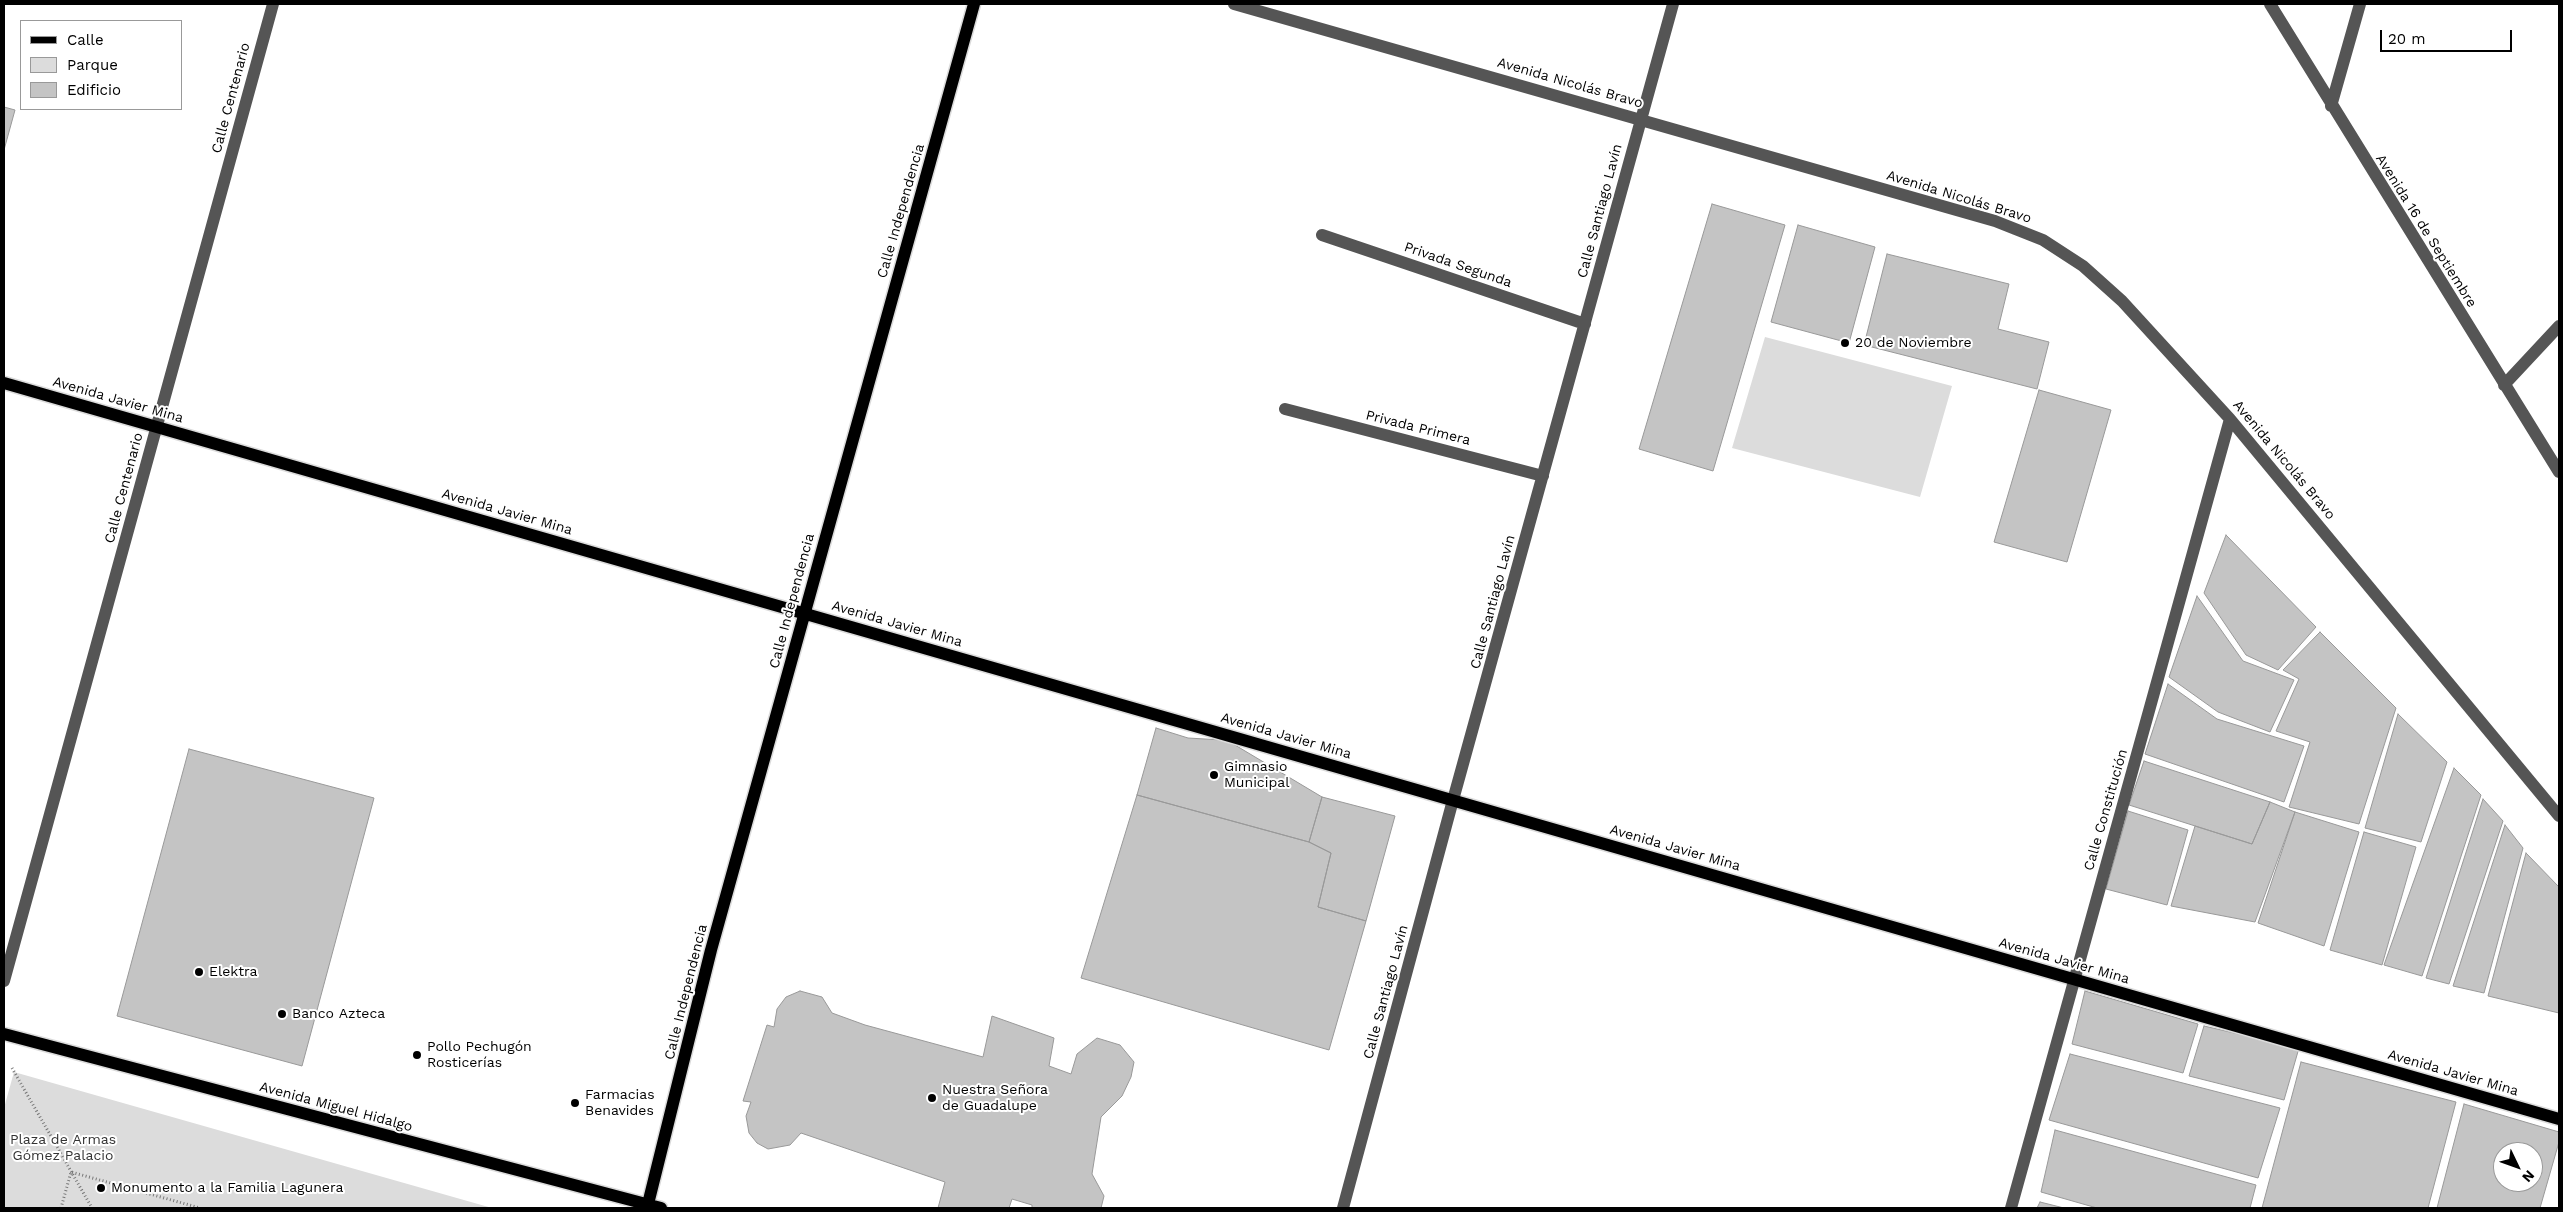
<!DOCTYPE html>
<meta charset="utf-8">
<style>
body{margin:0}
#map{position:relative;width:2563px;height:1212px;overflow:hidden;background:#fff;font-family:"Work Sans",sans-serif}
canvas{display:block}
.frame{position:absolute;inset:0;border:5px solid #000;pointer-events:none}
.legend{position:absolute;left:20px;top:20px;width:162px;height:90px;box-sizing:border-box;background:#fff;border:1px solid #999;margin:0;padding:6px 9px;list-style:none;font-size:15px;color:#000}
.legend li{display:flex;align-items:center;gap:10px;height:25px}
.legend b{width:25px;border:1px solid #999}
.north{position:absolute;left:2493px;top:1142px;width:50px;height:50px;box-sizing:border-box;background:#fff;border:1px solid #999;border-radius:50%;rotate:132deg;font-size:14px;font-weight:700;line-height:20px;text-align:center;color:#000}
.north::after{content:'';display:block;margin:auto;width:18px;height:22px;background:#000;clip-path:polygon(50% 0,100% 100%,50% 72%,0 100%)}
.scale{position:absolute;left:2380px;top:30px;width:132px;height:22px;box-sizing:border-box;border:2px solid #000;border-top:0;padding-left:6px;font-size:15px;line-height:18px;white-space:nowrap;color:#000;-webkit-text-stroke:4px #fff;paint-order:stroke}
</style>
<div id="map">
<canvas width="2563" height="1212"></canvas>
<div class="frame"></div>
<ul class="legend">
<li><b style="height:6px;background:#000"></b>Calle</li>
<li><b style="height:14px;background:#dcdcdc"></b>Parque</li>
<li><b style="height:14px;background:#c4c4c4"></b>Edificio</li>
</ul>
<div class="north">N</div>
<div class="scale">20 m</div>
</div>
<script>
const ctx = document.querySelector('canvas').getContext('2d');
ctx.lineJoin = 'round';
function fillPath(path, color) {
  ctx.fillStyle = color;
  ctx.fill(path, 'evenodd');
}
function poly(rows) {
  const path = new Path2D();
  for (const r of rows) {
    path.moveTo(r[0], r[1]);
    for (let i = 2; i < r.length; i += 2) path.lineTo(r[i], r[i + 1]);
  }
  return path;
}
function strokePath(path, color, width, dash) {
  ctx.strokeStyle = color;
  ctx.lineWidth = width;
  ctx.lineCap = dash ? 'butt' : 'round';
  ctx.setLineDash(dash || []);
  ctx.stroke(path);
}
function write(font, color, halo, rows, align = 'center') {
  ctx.font = font + ' "Work Sans",sans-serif';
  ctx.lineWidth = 4;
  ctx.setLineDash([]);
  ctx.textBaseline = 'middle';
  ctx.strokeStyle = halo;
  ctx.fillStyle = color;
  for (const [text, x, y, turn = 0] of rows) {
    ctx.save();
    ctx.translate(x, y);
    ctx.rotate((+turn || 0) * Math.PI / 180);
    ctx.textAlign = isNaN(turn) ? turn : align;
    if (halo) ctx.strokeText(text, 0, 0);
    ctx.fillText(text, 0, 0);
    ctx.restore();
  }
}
const green = poly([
 [1765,337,1952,386,1920,497,1732,448],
 [14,1072,492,1208,4,1208,4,1108]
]);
const building = poly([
 [4,107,15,110,4,150,4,107],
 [1712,204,1785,225,1713,471,1639,449,1712,204],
 [1798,225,1875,247,1849,343,1771,322,1798,225],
 [1887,254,2009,284,1998,329,2049,342,2037,389,1864,345,1887,254],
 [2039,390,2111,410,2067,562,1994,542,2039,390],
 [2226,535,2316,627,2278,670,2246,655,2204,593,2226,535],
 [2197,596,2243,661,2294,680,2270,732,2218,712,2169,677,2197,596],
 [2320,632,2396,708,2359,824,2289,807,2310,742,2276,731,2299,679,2283,670,2320,632],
 [2168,684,2217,719,2304,746,2284,802,2145,754,2168,684],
 [2398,714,2447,762,2421,842,2365,828,2398,714],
 [1156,728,1188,738,1222,740,1235,745,1322,797,1309,842,1137,795,1156,728],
 [189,749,374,798,302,1066,117,1016,189,749],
 [2144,761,2270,802,2252,844,2129,805,2144,761],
 [2454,768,2481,795,2422,976,2384,965,2454,768],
 [1137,795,1309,842,1331,853,1318,907,1366,921,1329,1050,1081,978,1137,795],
 [1322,797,1395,816,1366,921,1318,907,1331,853,1309,842,1322,797],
 [2483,799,2503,821,2449,984,2426,978,2483,799],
 [2270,802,2295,812,2255,922,2171,906,2195,826,2252,844,2270,802],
 [2128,811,2188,830,2167,905,2106,889,2128,811],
 [2295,812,2359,832,2324,946,2258,923,2295,812],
 [2505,825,2523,848,2484,993,2453,986,2505,825],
 [2364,832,2416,847,2382,965,2330,950,2364,832],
 [2526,853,2559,887,2559,1013,2488,996,2526,853],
 [800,991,822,997,832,1013,865,1025,983,1057,992,1016,1054,1038,1049,1066,1071,1074,1077,1054,1097,1038,1120,1045,1134,1062,1131,1077,1122,1096,1101,1117,1092,1174,1104,1196,1101,1208,1032,1208,1032,1205,1012,1199,1009,1208,938,1208,945,1182,801,1133,790,1145,768,1149,757,1143,749,1133,746,1116,751,1102,743,1101,767,1025,774,1027,777,1009,786,997,800,991],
 [2085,991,2198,1024,2183,1073,2072,1044,2085,991],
 [2204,1026,2299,1048,2284,1100,2189,1076,2204,1026],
 [2070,1054,2280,1108,2258,1178,2049,1120,2070,1054],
 [2301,1062,2456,1102,2428,1208,2262,1208,2301,1062],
 [2464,1104,2559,1132,2559,1142,2540,1208,2437,1208,2464,1104],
 [2503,1152,2533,1152,2533,1182,2503,1182,2503,1152],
 [2055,1130,2256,1185,2250,1208,2097,1208,2041,1192,2055,1130],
 [2040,1202,2064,1208,2037,1208,2040,1202]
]);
const path = poly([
 [12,1068,92,1208],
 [61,1208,71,1172,200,1208]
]);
const minor = poly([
 [1234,4,1995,221,2043,240,2083,266,2122,301,2230,419,2559,816],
 [2270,4,2559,472],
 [2331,106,2360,4],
 [1322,235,1585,324],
 [2504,385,2559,326],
 [1285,409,1543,476],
 [4,981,273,4],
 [1343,1208,1453,800,1673,4],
 [2011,1208,2230,419]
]);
const major = poly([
 [4,383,2559,1119],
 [4,1034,661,1208],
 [647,1208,711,950,974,4]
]);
const markers = [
 [1845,343,5,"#000"],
 [1214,775,5,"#000"],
 [199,972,5,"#000"],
 [282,1014,5,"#000"],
 [417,1055,5,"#000"],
 [932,1098,5,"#000"],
 [575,1103,5,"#000"],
 [101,1188,5,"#000"]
];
const streetNames = [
 ["Avenida Nicolás Bravo",1570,83,16],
 ["Calle Centenario",231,98,-75],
 ["Avenida Nicolás Bravo",1959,197,17],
 ["Calle Independencia",901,211,-74],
 ["Calle Santiago Lavín",1600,211,-75],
 ["Avenida 16 de Septiembre",2426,231,58],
 ["Privada Segunda",1458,265,19],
 ["Avenida Javier Mina",118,400,16],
 ["Privada Primera",1418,428,14],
 ["Avenida Nicolás Bravo",2284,460,50],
 ["Calle Centenario",124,488,-75],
 ["Avenida Javier Mina",507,512,16],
 ["Calle Independencia",792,601,-75],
 ["Calle Santiago Lavín",1493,602,-75],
 ["Avenida Javier Mina",897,624,16],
 ["Avenida Javier Mina",1286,736,16],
 ["Calle Constitución",2106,810,-74],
 ["Avenida Javier Mina",1675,848,16],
 ["Avenida Javier Mina",2064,961,16],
 ["Calle Independencia",686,992,-76],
 ["Calle Santiago Lavín",1386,992,-75],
 ["Avenida Javier Mina",2453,1073,16],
 ["Avenida Miguel Hidalgo",336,1107,15]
];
const poiNames = [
 ["20 de Noviembre",1855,343],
 ["Gimnasio",1224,767],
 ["Municipal",1224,783],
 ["Elektra",209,972],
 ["Banco Azteca",292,1014],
 ["Pollo Pechugón",427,1047],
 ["Rosticerías",427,1063],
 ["Nuestra Señora",942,1090],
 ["de Guadalupe",942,1106],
 ["Farmacias",585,1095],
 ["Benavides",585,1111],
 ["Monumento a la Familia Lagunera",111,1188]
];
const parkNames = [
 ["Plaza de Armas",63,1140],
 ["Gómez Palacio",63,1156]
];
fillPath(green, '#dcdcdc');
fillPath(building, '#c4c4c4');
strokePath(building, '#999', 1);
strokePath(major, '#dbdbdb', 15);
strokePath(path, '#777', 3, [1, 2.5]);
strokePath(minor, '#555', 12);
strokePath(major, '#000', 12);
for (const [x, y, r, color] of markers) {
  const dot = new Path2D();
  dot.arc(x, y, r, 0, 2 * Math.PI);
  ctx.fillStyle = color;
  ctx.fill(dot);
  strokePath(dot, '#fff', 2);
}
write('14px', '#000', '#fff', streetNames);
write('14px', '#000', '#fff', poiNames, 'left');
write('14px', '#333', '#fff', parkNames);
</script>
